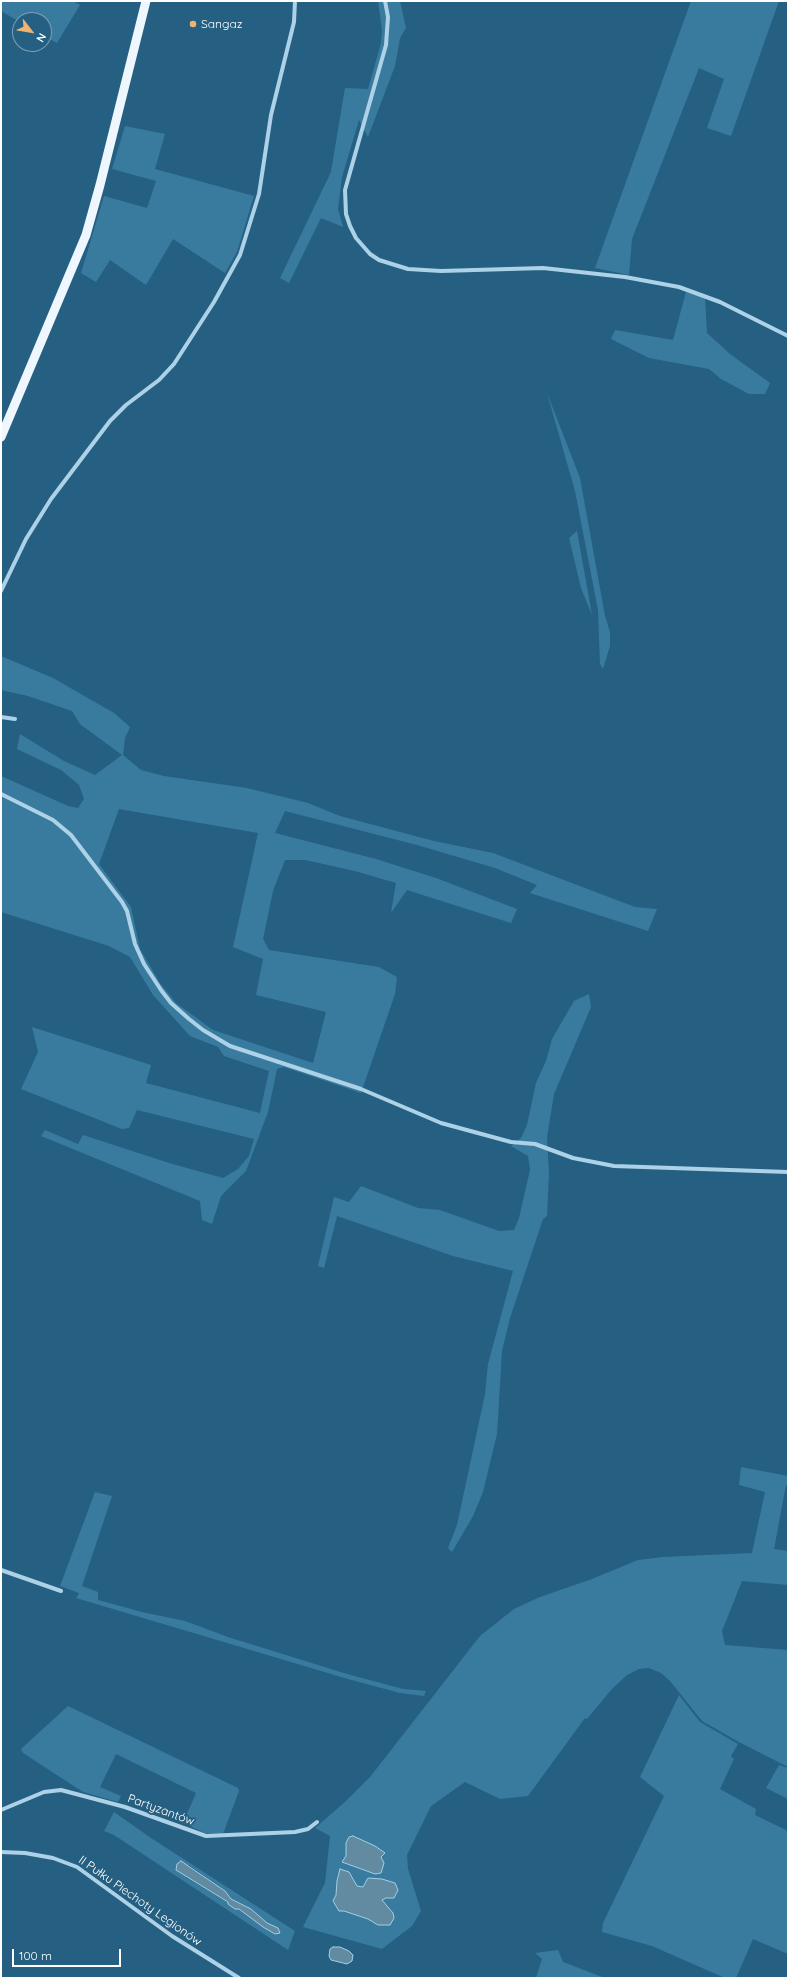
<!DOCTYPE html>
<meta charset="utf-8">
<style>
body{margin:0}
#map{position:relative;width:789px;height:1979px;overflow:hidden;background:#256082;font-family:Quicksand,sans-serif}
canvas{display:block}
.frame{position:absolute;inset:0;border:2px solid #fff;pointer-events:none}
.north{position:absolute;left:12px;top:12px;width:40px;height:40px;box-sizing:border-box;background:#256082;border:1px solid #7ca0b4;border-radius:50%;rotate:121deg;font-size:11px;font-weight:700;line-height:16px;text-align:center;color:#fff}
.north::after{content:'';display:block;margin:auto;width:14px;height:18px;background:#f1b371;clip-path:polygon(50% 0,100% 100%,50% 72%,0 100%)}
.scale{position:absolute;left:12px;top:1949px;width:109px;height:18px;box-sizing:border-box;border:2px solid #fff;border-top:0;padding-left:5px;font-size:12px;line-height:14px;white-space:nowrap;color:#fff;-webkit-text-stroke:3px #256082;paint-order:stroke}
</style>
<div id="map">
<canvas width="789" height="1979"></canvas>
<div class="frame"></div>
<div class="north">N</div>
<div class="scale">100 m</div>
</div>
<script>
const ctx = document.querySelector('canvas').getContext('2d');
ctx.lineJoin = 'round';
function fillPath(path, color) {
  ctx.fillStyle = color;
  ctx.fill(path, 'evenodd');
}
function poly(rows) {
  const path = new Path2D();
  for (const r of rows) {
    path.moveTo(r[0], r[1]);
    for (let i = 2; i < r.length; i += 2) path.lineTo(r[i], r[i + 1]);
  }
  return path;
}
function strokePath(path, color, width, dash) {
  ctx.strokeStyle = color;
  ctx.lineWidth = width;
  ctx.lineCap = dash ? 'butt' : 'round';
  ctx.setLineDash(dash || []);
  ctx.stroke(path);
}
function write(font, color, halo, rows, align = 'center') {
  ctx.font = font + ' Quicksand,sans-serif';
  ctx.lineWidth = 4;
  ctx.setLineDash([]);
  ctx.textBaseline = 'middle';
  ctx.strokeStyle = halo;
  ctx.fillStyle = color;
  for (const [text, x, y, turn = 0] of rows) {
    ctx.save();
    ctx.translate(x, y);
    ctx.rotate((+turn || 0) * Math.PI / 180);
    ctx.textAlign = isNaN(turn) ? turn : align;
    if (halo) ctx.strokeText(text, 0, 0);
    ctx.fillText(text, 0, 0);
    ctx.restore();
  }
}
const green = poly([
 [1,1,73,1,80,5,57,43,44,36,44,20,20,20,20,22,1,11],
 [378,1,400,1,406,28,400,38,395,66,368,137,359,120,342,177,338,209,343,227,321,218,289,283,280,278,331,172,345,88,368,89,381,43,382,30],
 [691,1,779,1,731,136,707,128,724,79,699,68,632,239,629,275,595,268],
 [125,126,165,134,155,169,254,196,237,252,225,273,173,239,146,285,110,260,96,282,81,273,104,196,147,208,156,181,112,169],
 [686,292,705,297,707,333,730,354,770,383,765,394,749,394,721,379,709,369,649,358,611,339,615,330,673,340],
 [547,393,580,478,605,616,610,632,610,646,603,669,600,664,598,610,575,491],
 [577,531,592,615,581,588,569,538],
 [1,656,53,678,114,713,130,727,125,738,123,755,141,770,164,776,247,788,308,803,340,816,434,841,493,853,635,907,657,909,648,931,530,893,537,885,495,868,417,845,285,811,275,833,376,859,436,878,517,909,511,923,407,890,391,913,396,883,355,871,305,860,285,860,273,891,263,939,269,950,379,967,397,977,395,994,361,1093,284,1067,277,1069,268,1112,246,1171,221,1196,212,1224,202,1220,200,1201,41,1136,45,1130,78,1144,83,1135,169,1163,223,1178,238,1169,249,1156,254,1139,137,1110,129,1128,122,1129,21,1089,38,1052,32,1027,151,1065,146,1083,260,1113,269,1071,224,1056,218,1047,190,1036,153,995,130,957,109,946,1,912,1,776,68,806,78,808,84,799,79,785,61,770,17,749,20,734,64,761,95,775,122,755,80,724,72,711,28,696,1,690],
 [119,809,258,833,233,947,263,959,256,995,326,1012,313,1063,213,1030,176,1003,160,983,140,949,131,907,99,864],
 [589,994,591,1007,554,1094,547,1137,549,1173,547,1216,543,1219,510,1318,502,1351,497,1434,483,1492,473,1516,452,1552,448,1548,457,1525,485,1394,488,1364,513,1271,453,1256,337,1216,324,1268,318,1266,334,1197,349,1202,361,1186,418,1208,440,1210,499,1231,514,1230,519,1218,530,1170,528,1156,511,1146,521,1138,527,1125,536,1083,546,1061,552,1039,574,1001],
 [741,1467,788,1476,788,1485,786,1485,774,1549,788,1551,788,1585,742,1581,722,1631,725,1645,788,1650,788,1767,739,1742,702,1721,670,1681,661,1673,649,1668,639,1669,627,1675,611,1690,587,1719,585,1718,528,1796,500,1799,465,1782,431,1806,407,1855,408,1869,421,1911,412,1926,382,1949,303,1927,325,1883,330,1836,315,1828,346,1801,370,1777,480,1636,514,1609,540,1597,592,1579,638,1560,663,1557,752,1553,765,1492,739,1485],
 [346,1843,369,1843,384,1853,375,1874,342,1862,346,1856],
 [340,1869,349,1873,357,1886,363,1887,368,1878,382,1879,386,1898,381,1900,393,1913,394,1918,378,1925,368,1919,344,1911,339,1911,333,1901,336,1895,337,1881],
 [95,1492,112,1496,82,1586,98,1592,98,1600,142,1612,185,1621,228,1637,347,1674,403,1689,426,1691,424,1696,400,1693,348,1679,76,1598,79,1593,60,1586],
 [679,1695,700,1722,738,1744,731,1756,734,1759,720,1789,756,1809,755,1815,788,1831,788,1954,753,1939,736,1978,725,1978,652,1946,602,1932,603,1923,664,1796,640,1777],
 [68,1706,238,1788,239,1791,223,1834,205,1833,183,1823,196,1793,116,1754,100,1787,121,1796,118,1802,83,1792,23,1753,21,1749],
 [779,1765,788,1768,788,1799,766,1788],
 [114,1812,151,1838,295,1931,288,1950,114,1835,104,1831],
 [189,1865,225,1891,231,1899,251,1909,267,1923,278,1928,275,1934,259,1924,239,1909,186,1877],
 [558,1950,563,1962,605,1978,536,1978,542,1959,535,1953]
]);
const water = poly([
 [353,1836,375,1846,385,1853,381,1857,384,1863,381,1873,375,1874,342,1862,346,1856,346,1843,349,1837,353,1836],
 [181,1861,225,1891,231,1899,251,1909,267,1923,278,1928,280,1933,275,1934,263,1927,239,1909,235,1909,228,1904,228,1902,176,1870,177,1864,181,1861],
 [340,1869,349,1872,357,1886,363,1887,368,1878,382,1879,395,1883,398,1890,394,1898,386,1898,382,1900,393,1913,394,1918,390,1925,378,1925,368,1919,344,1911,339,1911,333,1901,336,1895,337,1881,340,1869],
 [333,1947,340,1947,349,1951,353,1955,352,1961,347,1964,331,1960,329,1956,330,1949,333,1947]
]);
const minor = poly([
 [385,1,388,17,386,45,345,190,346,214,350,226,356,238,370,254,379,260,408,269,441,271,543,268,625,277,679,287,720,302,788,336],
 [1,591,26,539,51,499,110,421,126,405,159,380,174,364,214,302,240,255,259,194,271,115,294,22,295,1],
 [1,717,15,719],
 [1,794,53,820,71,835,122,902,127,911,135,944,144,964,161,990,171,1003,189,1019,203,1030,230,1046,361,1089,441,1123,511,1142,535,1144,573,1158,614,1166,788,1172],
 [1,1570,61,1591],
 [1,1810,44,1792,61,1790,125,1807,206,1836,295,1832,308,1829,317,1822],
 [1,1852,25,1853,53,1858,77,1867,172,1936,239,1978]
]);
const primary = poly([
 [1,437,86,235,100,185,146,1]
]);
const markers = [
 [193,24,4,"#f1b371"]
];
const poiNames = [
 ["Sangaz",201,24]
];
const streetNames = [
 ["Partyzantów",161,1810,20],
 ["II Pułku Piechoty Legionów",140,1901,35]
];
fillPath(green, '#397b9f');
fillPath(water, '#628ba2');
strokePath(water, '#a1d0e8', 1);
strokePath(minor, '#add2e7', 4);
strokePath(primary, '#eef7fd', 9);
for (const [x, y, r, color] of markers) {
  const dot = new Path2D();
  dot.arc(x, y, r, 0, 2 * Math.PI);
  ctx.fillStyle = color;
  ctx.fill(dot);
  strokePath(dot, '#256082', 1.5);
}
write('12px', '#fff', '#256082', poiNames, 'left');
write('12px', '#fff', '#256082', streetNames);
</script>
